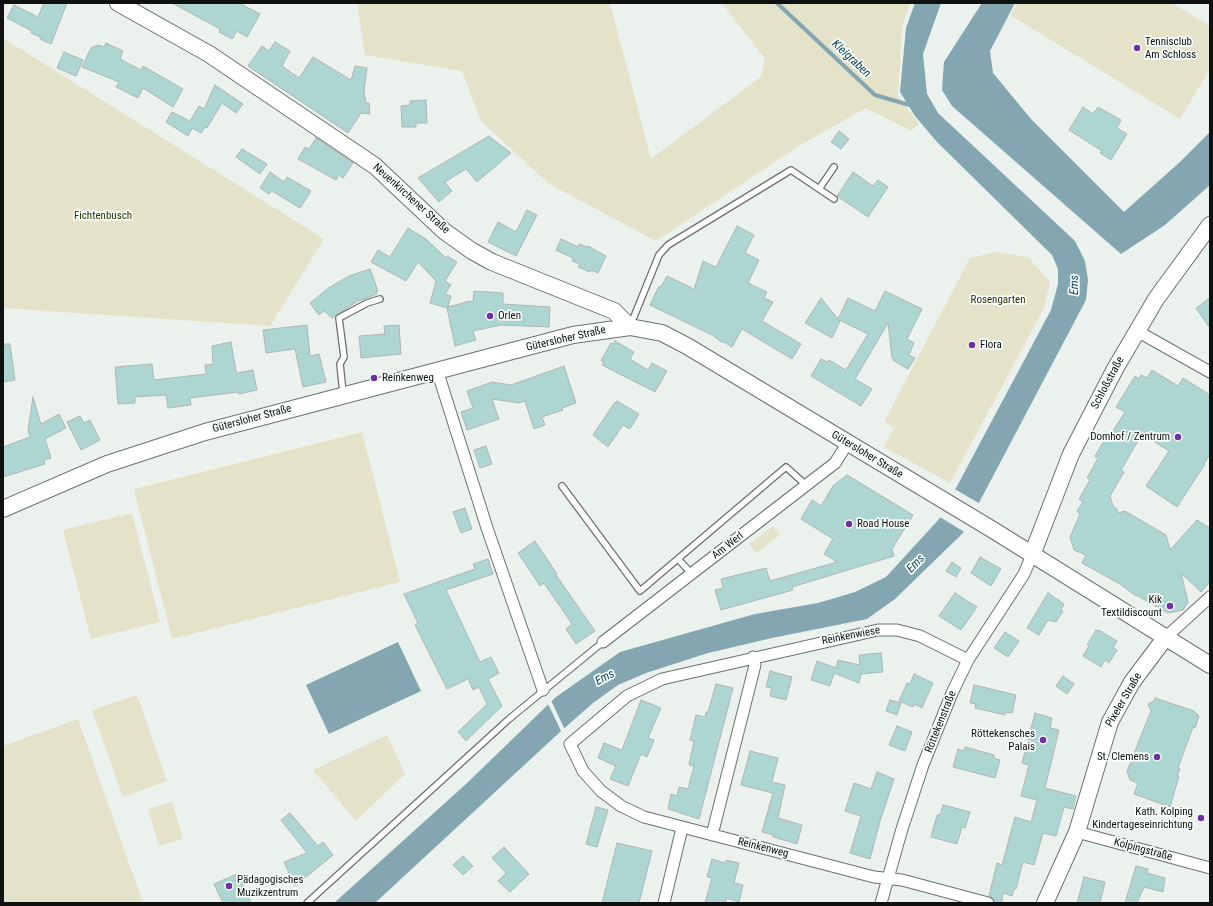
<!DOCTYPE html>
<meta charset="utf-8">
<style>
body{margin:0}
#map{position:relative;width:1213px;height:906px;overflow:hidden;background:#ebf1ed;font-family:"Roboto Condensed",sans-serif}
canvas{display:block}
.frame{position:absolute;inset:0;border:4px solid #0f1110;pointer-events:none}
</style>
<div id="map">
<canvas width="1213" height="906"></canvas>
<div class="frame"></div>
</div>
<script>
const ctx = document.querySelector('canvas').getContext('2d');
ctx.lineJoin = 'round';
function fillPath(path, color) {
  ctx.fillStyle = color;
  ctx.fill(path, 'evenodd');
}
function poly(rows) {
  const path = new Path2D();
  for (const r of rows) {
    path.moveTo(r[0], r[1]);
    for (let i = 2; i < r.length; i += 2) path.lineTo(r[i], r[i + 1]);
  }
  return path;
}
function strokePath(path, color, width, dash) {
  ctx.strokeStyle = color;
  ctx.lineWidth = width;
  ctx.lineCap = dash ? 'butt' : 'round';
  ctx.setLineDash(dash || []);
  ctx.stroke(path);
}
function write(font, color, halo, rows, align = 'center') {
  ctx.font = font + ' "Roboto Condensed",sans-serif';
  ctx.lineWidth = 3.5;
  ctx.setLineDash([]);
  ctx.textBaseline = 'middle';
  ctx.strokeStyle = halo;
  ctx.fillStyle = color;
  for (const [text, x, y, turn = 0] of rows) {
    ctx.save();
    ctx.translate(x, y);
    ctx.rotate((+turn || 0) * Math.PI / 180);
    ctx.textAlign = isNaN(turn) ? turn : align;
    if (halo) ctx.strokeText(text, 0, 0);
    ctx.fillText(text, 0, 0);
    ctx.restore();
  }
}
const green = poly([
 [357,3,610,3,651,159,761,77,765,59,722,3,910,3,902,26,898,96,919,124,911,131,866,108,802,144,656,241,549,184,481,121,462,71,365,55],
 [1017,3,1172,3,1210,26,1210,69,1180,119,1010,15],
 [3,38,324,239,270,326,3,308],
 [996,252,1028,257,1050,282,1044,308,950,483,884,447,894,428,884,422,970,258],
 [362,432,400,582,172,639,134,489],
 [132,513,160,622,91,639,63,530],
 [773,526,780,535,756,553,749,544],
 [137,695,167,781,123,797,92,710],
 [78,719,143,903,3,903,3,746],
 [387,735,405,774,356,821,313,770],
 [172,802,183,839,159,846,148,809]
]);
const water = poly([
 [915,3,941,3,923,54,927,94,938,113,1075,241,1085,261,1088,280,1086,300,963,533,895,599,867,619,772,638,708,653,646,673,618,685,593,703,560,732,375,903,334,903,466,784,556,697,620,652,755,614,818,603,855,592,886,577,940,518,1051,310,1058,284,1058,269,1052,255,937,142,915,116,900,92,906,28],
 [982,3,1015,3,990,51,993,73,1031,119,1124,212,1181,161,1210,132,1210,185,1165,225,1121,254,952,106,942,90,944,62],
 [398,642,421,691,329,734,306,685]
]);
const pier = poly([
 [953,488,982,505,966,533,938,516],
 [551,700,565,730,562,733,548,704]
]);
const stream = poly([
 [777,3,875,95,913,106]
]);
const building = poly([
 [44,3,67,3,51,44,40,39,40,37,31,33,32,31,7,18,14,5,38,17,44,3],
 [172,3,239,3,260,14,247,37,237,31,232,39,219,32,220,29,172,3],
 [275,42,290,51,282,66,299,78,313,57,351,80,355,66,367,68,364,91,366,103,369,103,370,114,361,113,348,133,248,66,262,46,269,51,275,42],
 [106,43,123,51,120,59,141,70,143,66,183,89,173,107,143,88,138,98,116,87,119,82,82,67,91,48,98,45,104,47,106,43],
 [64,52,83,60,76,76,57,68,64,52],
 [215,85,243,104,236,113,222,103,207,128,205,127,201,133,192,128,188,136,166,122,172,112,190,121,199,106,204,109,215,85],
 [426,100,427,123,416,123,416,127,402,127,401,106,410,105,410,101,426,100],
 [1083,107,1093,114,1098,107,1121,120,1117,128,1127,134,1111,160,1100,153,1102,151,1069,130,1083,107],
 [839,131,849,139,841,149,831,142,839,131],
 [489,136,511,153,477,182,466,169,445,182,452,191,439,202,418,178,489,136],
 [316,138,353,163,343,178,339,175,336,180,298,159,305,147,309,149,316,138],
 [242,149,267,164,260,174,236,157,242,149],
 [270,172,284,182,287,177,311,191,300,208,272,191,269,194,260,188,270,172],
 [853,172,873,186,878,180,888,187,868,217,837,196,853,172],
 [527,210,537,215,516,256,488,242,498,222,516,232,527,210],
 [737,226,754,235,745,253,759,260,748,283,767,292,764,298,773,302,762,321,801,344,792,359,742,329,732,347,724,342,723,343,712,335,650,305,659,286,661,287,667,276,694,289,703,261,716,267,737,226],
 [408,228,426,239,446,258,447,256,457,262,445,281,451,285,445,294,451,296,448,307,470,301,473,302,474,291,503,293,503,304,550,307,549,327,501,325,473,331,476,340,455,346,447,308,430,303,436,281,418,262,406,281,371,262,378,250,390,257,408,228],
 [561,239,578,247,579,244,587,247,588,246,606,256,598,273,591,270,590,272,578,267,580,264,572,261,573,258,556,250,561,239],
 [370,269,378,291,376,291,377,294,358,301,332,318,324,311,319,315,310,303,330,287,349,276,370,269],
 [885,291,922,309,907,339,914,343,909,355,915,358,908,369,894,361,892,358,888,323,855,379,872,389,861,406,811,376,821,359,827,362,829,360,846,370,868,334,839,320,840,321,832,338,805,323,821,298,838,319,848,298,875,311,885,291],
 [1210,298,1210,328,1196,308,1210,298],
 [307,325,310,356,319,354,326,382,303,387,295,349,266,353,263,330,307,325],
 [399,325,401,354,361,358,359,336,385,334,384,326,399,325],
 [615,341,634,352,630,359,648,370,652,363,667,371,655,392,602,365,604,362,601,361,611,343,614,344,615,341],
 [231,342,236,371,238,373,253,370,257,390,239,394,238,392,190,398,191,405,168,408,166,395,135,397,135,403,118,404,115,367,152,364,154,380,206,374,205,365,213,364,212,346,231,342],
 [3,344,10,344,15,380,3,382,3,344],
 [564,366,576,403,562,408,563,410,542,417,545,425,534,429,525,401,519,403,492,399,499,419,467,430,461,412,473,408,467,391,492,382,511,385,564,366],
 [1152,370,1178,386,1183,378,1210,395,1210,454,1204,464,1205,464,1177,507,1146,486,1169,451,1142,434,1121,470,1124,472,1110,496,1113,506,1117,509,1118,513,1125,511,1166,535,1170,550,1197,520,1210,528,1210,582,1201,592,1181,573,1188,602,1183,610,1168,613,1136,595,1136,596,1120,584,1082,563,1086,555,1074,550,1070,537,1080,514,1077,511,1083,502,1079,499,1090,480,1087,478,1098,458,1095,456,1107,436,1109,437,1125,412,1116,407,1135,376,1139,379,1141,375,1147,378,1152,370],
 [33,397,41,424,59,414,66,428,45,439,51,458,44,460,45,464,3,477,3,447,30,437,28,430,33,397],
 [617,401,639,414,630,429,623,425,608,447,593,435,615,402,616,403,617,401],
 [80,416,84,423,90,420,100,440,81,450,67,422,80,416],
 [486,446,492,464,480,468,474,450,486,446],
 [847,475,913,515,892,549,894,556,792,587,793,590,721,610,715,590,723,588,721,579,766,568,770,581,837,562,824,554,833,539,801,519,812,500,821,506,833,486,847,475],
 [465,508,472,529,461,533,453,512,465,508],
 [535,541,557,574,556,575,595,631,576,644,566,629,572,624,544,583,540,586,518,553,535,541],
 [980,557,1001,569,991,586,971,573,980,557],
 [488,559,493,574,446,590,480,662,491,657,499,673,488,679,502,706,466,741,458,732,487,704,479,687,473,690,468,679,447,689,415,625,418,623,404,594,475,569,473,564,488,559],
 [952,562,961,568,956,577,946,571,952,562],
 [955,593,977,607,961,630,939,616,955,593],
 [1048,593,1064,604,1061,610,1063,611,1056,622,1048,620,1039,635,1027,628,1048,593],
 [1096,630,1098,631,1099,630,1117,641,1113,648,1117,650,1109,663,1105,660,1101,667,1083,656,1089,646,1087,645,1096,630],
 [1005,632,1019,641,1008,657,994,648,1005,632],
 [881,653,883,672,861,674,859,683,834,673,830,686,811,680,817,661,836,668,838,660,860,665,859,655,881,653],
 [770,671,792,677,786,700,770,696,772,688,766,687,770,671],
 [914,674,933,683,922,708,914,704,913,707,899,701,907,683,910,684,914,674],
 [1063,676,1074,684,1067,694,1056,686,1063,676],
 [716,684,733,688,699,819,668,809,671,794,677,796,679,787,688,789,694,766,689,765,694,741,690,740,696,715,705,717,706,712,708,712,716,684],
 [974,685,1016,695,1012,713,1005,712,1005,715,975,708,976,704,970,703,974,685],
 [1155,698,1194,711,1199,716,1195,728,1193,727,1178,768,1180,769,1177,775,1179,776,1170,807,1134,794,1138,783,1130,780,1127,771,1151,711,1148,704,1154,701,1155,698],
 [641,700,661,708,648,738,654,740,647,757,641,754,628,786,610,779,616,766,598,758,604,743,622,750,641,700],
 [890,700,901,703,897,715,886,711,890,700],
 [1035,713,1052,718,1050,728,1059,730,1045,788,1076,796,1073,809,1064,807,1056,836,1043,833,1034,865,1023,862,1016,889,1014,889,1012,896,1003,893,1002,903,995,903,993,898,989,896,997,863,1002,865,1015,817,1031,822,1037,800,1021,796,1029,765,1022,763,1035,713],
 [897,726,912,732,905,751,889,745,897,726],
 [965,747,994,755,994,758,1000,760,995,778,953,767,958,749,964,751,965,747],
 [750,751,778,758,772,782,785,785,778,818,802,825,797,844,773,837,773,835,762,832,773,793,741,785,750,751],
 [877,772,894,779,880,821,870,859,850,853,861,816,845,811,854,783,871,789,877,772],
 [943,805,970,812,965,828,962,827,957,844,931,837,937,815,940,815,943,805],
 [596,807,608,810,597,847,586,844,596,807],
 [290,813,318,846,323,842,333,855,295,886,284,862,307,853,281,820,290,813],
 [617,843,652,851,639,903,602,903,617,843],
 [504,847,529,874,510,892,498,881,506,873,492,858,504,847],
 [463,856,473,866,463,875,453,865,463,856],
 [712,859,725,863,726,860,739,863,734,883,743,885,739,902,726,898,726,903,705,903,712,878,707,877,712,859],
 [1136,866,1148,869,1147,873,1165,878,1163,892,1144,887,1137,903,1125,903,1136,866],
 [237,874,245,889,251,903,223,903,214,884,237,874],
 [1084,877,1105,882,1100,903,1077,903,1084,877]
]);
const lane = poly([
 [819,189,834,167],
 [631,324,659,255,668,245,791,170,834,199],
 [343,393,340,364,344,357,339,318,367,303,380,299],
 [562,486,640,591,786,467,806,485],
 [678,559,692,574],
 [307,903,509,719,603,642]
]);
const street = poly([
 [1137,331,1210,372],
 [437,370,487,528,543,690],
 [1165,638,1210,597],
 [603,642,835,463,847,444],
 [968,660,920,636,897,630,878,630,662,679,627,696,570,744,583,771,601,791,621,806,644,817,874,877,902,880,988,903],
 [1077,832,1210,868],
 [712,835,755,665,753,657],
 [664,903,682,828],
 [881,903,902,829,923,765,952,693,968,660,1024,574,1032,555]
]);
const secondary = poly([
 [118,3,209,54,375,166,444,231,472,251,492,262,614,311,630,327],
 [3,509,107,464,205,432,573,335,630,327,662,333,687,346,993,530,1210,665],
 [1032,555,1071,454,1115,369,1156,299,1210,225],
 [1045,903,1077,832,1110,722,1132,682,1165,638]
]);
const markers = [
 [1137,48,4,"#702fa3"],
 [490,316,4,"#702fa3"],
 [972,345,4,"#702fa3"],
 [374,378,4,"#702fa3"],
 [1178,437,4,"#702fa3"],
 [849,524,4,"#702fa3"],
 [1170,606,4,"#702fa3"],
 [1043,740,4,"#702fa3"],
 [1157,757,4,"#702fa3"],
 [1201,818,4,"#702fa3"],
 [229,886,4,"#702fa3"]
];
const poiNames = [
 ["Tennisclub",1145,42],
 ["Am Schloss",1145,55],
 ["Orlen",498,316],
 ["Flora",980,345],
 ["Reinkenweg",382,378],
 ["Domhof / Zentrum",1170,437,"right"],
 ["Road House",857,524],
 ["Kik",1162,600,"right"],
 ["Textildiscount",1162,613,"right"],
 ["Röttekensches",1035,734,"right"],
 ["Palais",1035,747,"right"],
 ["St. Clemens",1149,757,"right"],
 ["Kath. Kolping",1193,812,"right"],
 ["Kindertageseinrichtung",1193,825,"right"],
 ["Pädagogisches",237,880],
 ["Muzikzentrum",237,893]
];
const streetNames = [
 ["Neuenkirchener Straße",411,199,42],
 ["Gütersloher Straße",566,339,-13],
 ["Schloßstraße",1108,383,-62],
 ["Gütersloher Straße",252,419,-15],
 ["Gütersloher Straße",867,455,31],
 ["Am Werl",728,546,-38],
 ["Reinkenwiese",851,636,-11],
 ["Pixeler Straße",1124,700,-60],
 ["Röttekenstraße",941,722,-68],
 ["Reinkenweg",763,848,14],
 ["Kolpingstraße",1143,850,15]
];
const parkNames = [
 ["Fichtenbusch",103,216],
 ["Rosengarten",998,300]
];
const waterNames = [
 ["Kleigraben",851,59,43],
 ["Ems",1075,285,-89],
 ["Ems",916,564,-46],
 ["Ems",605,678,-28]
];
fillPath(green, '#e4e2c9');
fillPath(water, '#83a6b1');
fillPath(pier, '#ebf1ed');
strokePath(stream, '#83a6b1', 4);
fillPath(building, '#add5d1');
strokePath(building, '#afb6b5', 1);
strokePath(lane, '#6c716e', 8);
strokePath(street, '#6c716e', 13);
strokePath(secondary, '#6c716e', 18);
strokePath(lane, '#fff', 5.5);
strokePath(street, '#fff', 11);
strokePath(secondary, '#fff', 16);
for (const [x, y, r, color] of markers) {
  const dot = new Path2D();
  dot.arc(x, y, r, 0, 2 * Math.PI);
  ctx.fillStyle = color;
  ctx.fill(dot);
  strokePath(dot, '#f8fefb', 1.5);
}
write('11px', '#0f1110', '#f8fefb', poiNames, 'left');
write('11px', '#0f1110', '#f8fefb', streetNames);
write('11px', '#332e05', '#f8fefb', parkNames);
write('italic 12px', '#0e4351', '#f8fefb', waterNames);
</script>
